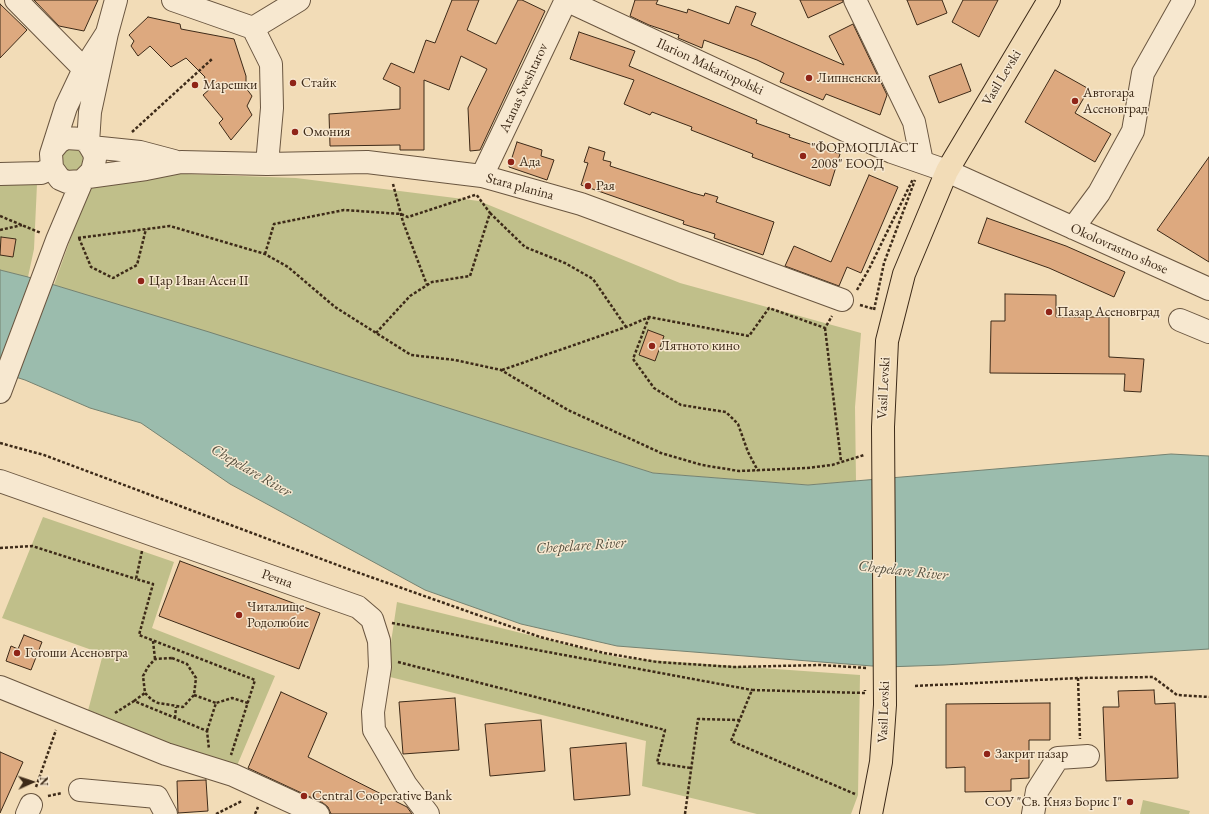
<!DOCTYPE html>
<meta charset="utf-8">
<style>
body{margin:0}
#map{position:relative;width:1209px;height:814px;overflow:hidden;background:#f2dcb7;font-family:"EB Garamond",serif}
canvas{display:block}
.north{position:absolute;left:12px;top:762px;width:40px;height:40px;-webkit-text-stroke:3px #f7e8d0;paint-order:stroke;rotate:87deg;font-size:11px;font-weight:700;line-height:16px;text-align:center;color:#3d2a18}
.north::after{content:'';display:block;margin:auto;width:14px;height:18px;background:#3d2a18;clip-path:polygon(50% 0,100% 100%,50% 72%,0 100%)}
</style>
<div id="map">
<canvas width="1209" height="814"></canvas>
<div class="north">N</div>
</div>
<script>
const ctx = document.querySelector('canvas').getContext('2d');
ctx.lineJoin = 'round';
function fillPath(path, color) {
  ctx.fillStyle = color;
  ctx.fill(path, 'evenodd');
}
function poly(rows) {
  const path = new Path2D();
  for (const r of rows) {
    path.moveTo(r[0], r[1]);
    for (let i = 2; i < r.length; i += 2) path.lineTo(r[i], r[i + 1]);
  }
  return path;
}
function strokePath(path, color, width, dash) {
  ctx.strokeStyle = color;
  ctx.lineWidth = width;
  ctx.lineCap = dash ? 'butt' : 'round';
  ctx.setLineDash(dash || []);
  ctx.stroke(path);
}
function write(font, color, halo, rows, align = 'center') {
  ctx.font = font + ' "EB Garamond",serif';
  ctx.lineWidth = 3;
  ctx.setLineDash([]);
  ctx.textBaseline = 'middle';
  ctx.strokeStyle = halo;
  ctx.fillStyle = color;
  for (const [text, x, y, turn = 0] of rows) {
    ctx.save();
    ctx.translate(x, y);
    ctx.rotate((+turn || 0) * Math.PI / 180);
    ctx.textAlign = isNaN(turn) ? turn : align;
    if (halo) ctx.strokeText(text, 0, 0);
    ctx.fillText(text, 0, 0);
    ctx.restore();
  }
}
const green = poly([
 [83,148,85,168,67,175,57,154,59,150],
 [132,172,296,178,479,201,680,283,861,333,855,407,856,481,808,485,653,473,54,285,91,181],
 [0,182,37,184,34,249,28,277,0,270],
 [43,517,174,562,152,628,275,676,233,775,85,722,103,654,2,618],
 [397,602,621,658,860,675,858,795,851,814,757,814,642,786,646,741,386,676],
 [1143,800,1190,811,1189,814,1140,814]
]);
const water = poly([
 [0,270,28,277,209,332,653,473,808,485,1171,454,1209,456,1209,649,944,665,885,667,617,646,521,624,425,590,230,484,141,423,90,408,25,380,0,372,0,270]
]);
const building = poly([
 [34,0,98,0,84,31,59,26,34,0],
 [452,0,479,0,467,30,496,44,518,0,522,0,545,11,480,150,470,151,468,108,487,69,461,56,449,90,424,80,424,150,400,150,400,145,330,146,329,114,400,109,400,87,383,79,391,63,414,73,426,40,435,43,452,0],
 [635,0,658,0,656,4,687,13,688,9,729,24,736,6,756,13,751,25,844,65,829,36,853,24,887,95,880,115,826,94,823,100,780,82,784,73,757,60,704,40,702,48,678,38,679,35,649,25,630,16,635,0],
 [800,0,843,0,843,2,808,18,800,0],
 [907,0,942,0,947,13,917,25,907,0],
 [963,0,998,0,979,37,952,22,963,0],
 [0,4,27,30,0,58,0,4],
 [148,17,180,24,181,29,234,39,246,76,246,88,252,96,247,106,252,115,231,140,219,123,223,119,203,95,211,88,204,79,205,77,186,58,171,67,150,46,138,56,131,46,134,41,129,35,148,17],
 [579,32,635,51,629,66,757,120,756,123,790,135,789,137,840,154,830,186,752,157,753,154,691,130,692,127,652,112,650,115,624,104,634,80,570,59,579,32],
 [961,64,971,91,939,103,929,76,961,64],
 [1055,70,1089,89,1075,113,1111,134,1095,162,1025,122,1055,70],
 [517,142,542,150,541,156,554,160,547,180,509,167,517,142],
 [589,147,605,152,603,160,611,162,610,166,693,193,704,196,705,193,718,197,716,202,774,222,763,255,714,238,715,234,683,224,684,221,581,185,588,163,584,162,589,147],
 [1209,157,1209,262,1157,230,1209,157],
 [869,175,898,187,861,273,847,267,839,286,785,266,794,246,831,262,869,175],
 [987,218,1066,246,1125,272,1114,297,1049,268,978,243,987,218],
 [1,237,16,239,13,257,0,255,1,237],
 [1005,294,1056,295,1056,317,1109,317,1109,357,1144,359,1141,392,1124,391,1125,374,990,373,991,321,1005,321,1005,294],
 [648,330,664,336,655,361,639,355,648,330],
 [180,561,320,613,299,669,159,616,180,561],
 [24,635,42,642,31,670,6,661,11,646,18,649,24,635],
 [1154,690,1155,704,1175,703,1178,778,1106,781,1103,707,1119,707,1118,691,1154,690],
 [281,692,327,713,308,757,407,807,412,814,331,814,328,807,323,803,248,768,281,692],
 [455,698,459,750,403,754,399,702,455,698],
 [1050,703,1050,740,1029,740,1029,778,1011,779,1011,791,965,792,965,767,946,768,946,704,1050,703],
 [541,720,545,771,490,776,485,724,541,720],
 [626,743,630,795,574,800,570,748,626,743],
 [0,752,23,762,0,813,0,752],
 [206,780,208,811,178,813,177,781,206,780]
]);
const path = poly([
 [132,132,212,59],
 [393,184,403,222,427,285],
 [490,213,525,247,565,263,593,279,626,327],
 [0,216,41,233],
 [0,230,22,225],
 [78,238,170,226,265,254,288,267,335,307,411,355,455,360,501,370,568,410,661,453,702,465,739,471,807,468,832,465,864,455],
 [79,238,91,267,113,278,137,265,146,229],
 [265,254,274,224,344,210,401,214,408,217,475,195],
 [857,290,869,269,913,179],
 [860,305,874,309],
 [874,310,884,263,915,180],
 [649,317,633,359,654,388,681,405,726,412,738,424,748,452,758,471],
 [825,328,841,461],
 [376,333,410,296,432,282,470,276,490,213,476,194],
 [502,370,626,327,649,317,749,336,769,308,825,328,832,316],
 [0,443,44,455,348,569,540,637,604,653,657,662,734,667,821,665,867,668],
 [0,548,32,546,136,579],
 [142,551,136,579,153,584,139,635,255,680,231,755],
 [392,623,752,690],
 [153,641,155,659],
 [172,658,187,664,196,678,194,695,183,707,158,703,152,700,145,693,143,676,148,667,155,659,172,658],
 [398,662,665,730,657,763,691,768],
 [1078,678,1080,739],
 [915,686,1078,678,1153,677,1177,695,1209,697],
 [194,695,216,703],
 [134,701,145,693],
 [115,713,134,701,207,731,209,749],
 [175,718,176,707],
 [207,731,216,703,232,698,248,703],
 [36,787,56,730],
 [855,794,731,741,752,690,865,693,865,690],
 [48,796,62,793],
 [216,814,242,801],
 [255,814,258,807],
 [685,814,698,719,740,720]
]);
const minor = poly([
 [16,0,84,69],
 [173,0,253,28],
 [855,0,914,122,922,162],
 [253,28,271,64,272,108,267,164],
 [253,28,299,0],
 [88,143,90,112,107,33,116,0],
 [91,147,140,152,174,161],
 [54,148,59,142,66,138,82,139,88,143,94,153,95,159,92,171,82,181,67,182,60,179,52,168,51,154,66,107,84,69,107,33],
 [0,174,41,173,52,168],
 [482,176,566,0,892,152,947,171,1209,289],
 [88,177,146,169,181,162,267,164,367,162,482,176,581,204,842,300],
 [1073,228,1099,193,1133,131,1143,73,1184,0],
 [1180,320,1209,332],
 [0,392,57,240,82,181],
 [0,481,358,607,372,619,379,641,380,667,373,712,374,730,406,785,428,814],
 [0,687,166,754,233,775,318,814],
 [80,790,157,797,166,814],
 [27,814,31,805],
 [1033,814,1037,791,1058,758,1088,756]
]);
const major = poly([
 [871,814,881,762,885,705,883,427,887,341,904,274,947,171,1049,0]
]);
const markers = [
 [809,78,4,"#8f2418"],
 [293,83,4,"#8f2418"],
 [195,85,4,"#8f2418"],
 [1075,101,4,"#8f2418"],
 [295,132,4,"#8f2418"],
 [803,156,4,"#8f2418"],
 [511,162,4,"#8f2418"],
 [588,186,4,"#8f2418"],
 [141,281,4,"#8f2418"],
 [1049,312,4,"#8f2418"],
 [652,346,4,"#8f2418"],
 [239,615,4,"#8f2418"],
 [17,653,4,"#8f2418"],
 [987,754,4,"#8f2418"],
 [304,796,4,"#8f2418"],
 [1130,802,4,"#8f2418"]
];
const streetNames = [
 ["Ilarion Makariopolski",710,67,25],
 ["Vasil Levski",1002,78,-59],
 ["Atanas Sveshtarov",524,88,-65],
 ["Stara planina",520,187,15],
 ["Okolovrastno shose",1119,249,24],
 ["Vasil Levski",884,388,-87],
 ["Речна",277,579,19],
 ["Vasil Levski",884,712,-88]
];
const poiNames = [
 ["Липненски",817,78],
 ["Стайк",301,83],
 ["Марешки",203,85],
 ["Автогара",1083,93],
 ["Асеновград",1083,109],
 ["Омония",303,132],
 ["\"ФОРМОПЛАСТ",811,148],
 ["2008\" ЕООД",811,164],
 ["Ада",519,162],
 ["Рая",596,186],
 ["Цар Иван Асен II",149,281],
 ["Пазар Асеновград",1057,312],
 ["Лятното кино",660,346],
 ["Читалище",247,607],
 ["Родолюбие",247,623],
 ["Гогоши Асеновгра",25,653],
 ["Закрит пазар",995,754],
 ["Central Cooperative Bank",312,796],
 ["СОУ \"Св. Княз Борис I\"",1122,802,"right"]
];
const waterNames = [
 ["Chepelare River",251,471,30],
 ["Chepelare River",581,546,-4],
 ["Chepelare River",903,571,6]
];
fillPath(green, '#c0bf8a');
fillPath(water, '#9bbcad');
strokePath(water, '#758271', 1);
fillPath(building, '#dda97f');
strokePath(building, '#3d2a18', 1);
strokePath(minor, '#6a5640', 24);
strokePath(major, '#3d2a18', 24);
strokePath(path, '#3d2a18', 2.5, [3, 2]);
strokePath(minor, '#f7e8d0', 22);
strokePath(major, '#f2dcb7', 22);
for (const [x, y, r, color] of markers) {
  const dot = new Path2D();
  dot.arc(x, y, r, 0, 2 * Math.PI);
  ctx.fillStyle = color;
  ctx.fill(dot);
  strokePath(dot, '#f7e8d0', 1.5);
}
write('14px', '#3d2a18', '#f7e8d0', streetNames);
write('14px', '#3d2a18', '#f7e8d0', poiNames, 'left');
write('italic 15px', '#544e3d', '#f7e8d0', waterNames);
</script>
